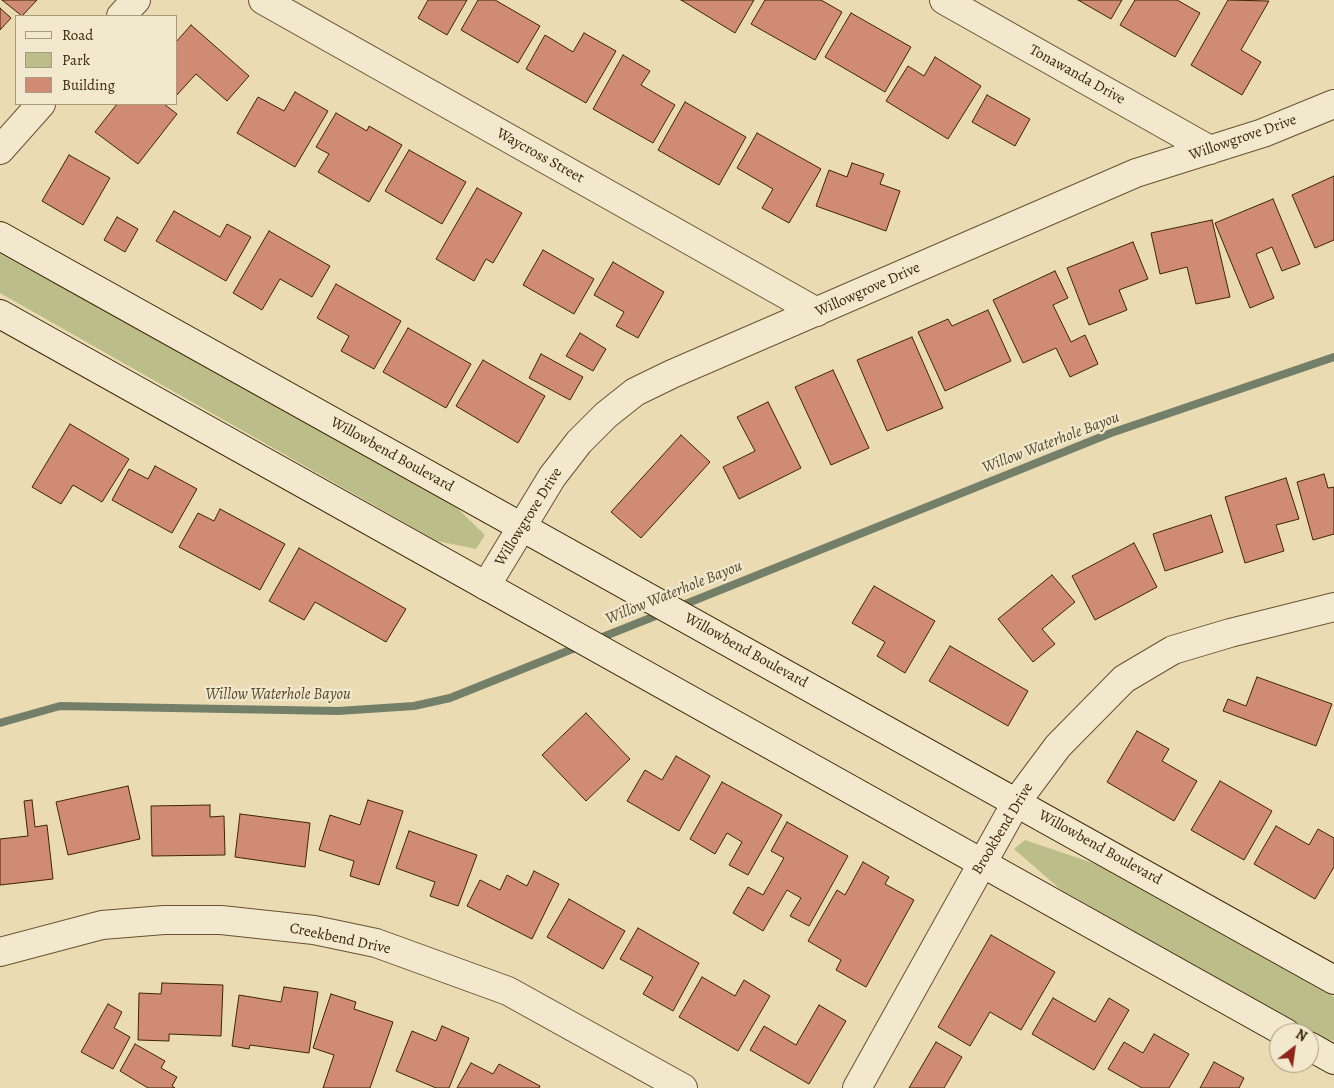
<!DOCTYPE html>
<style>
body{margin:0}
#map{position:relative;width:1334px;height:1088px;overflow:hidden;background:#eadbb2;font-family:Alegreya,serif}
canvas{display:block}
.legend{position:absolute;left:15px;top:15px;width:162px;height:90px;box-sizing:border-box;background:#f1e8cd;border:1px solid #a99a7d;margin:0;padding:6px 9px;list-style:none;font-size:15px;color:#3d2504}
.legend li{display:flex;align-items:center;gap:10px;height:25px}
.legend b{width:25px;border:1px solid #a99a7d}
.north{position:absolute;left:1269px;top:1023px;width:50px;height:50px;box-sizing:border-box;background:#f1e8cd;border:1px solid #a99a7d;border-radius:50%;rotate:30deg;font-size:14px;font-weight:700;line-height:20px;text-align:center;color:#3d2504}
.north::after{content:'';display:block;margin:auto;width:18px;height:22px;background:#8f2418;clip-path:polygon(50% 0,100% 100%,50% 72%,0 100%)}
</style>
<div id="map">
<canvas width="1334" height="1088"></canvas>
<ul class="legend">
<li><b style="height:6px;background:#f1e8cd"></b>Road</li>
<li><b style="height:14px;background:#bcbe89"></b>Park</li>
<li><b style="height:14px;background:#cf8b73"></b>Building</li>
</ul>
<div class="north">N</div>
</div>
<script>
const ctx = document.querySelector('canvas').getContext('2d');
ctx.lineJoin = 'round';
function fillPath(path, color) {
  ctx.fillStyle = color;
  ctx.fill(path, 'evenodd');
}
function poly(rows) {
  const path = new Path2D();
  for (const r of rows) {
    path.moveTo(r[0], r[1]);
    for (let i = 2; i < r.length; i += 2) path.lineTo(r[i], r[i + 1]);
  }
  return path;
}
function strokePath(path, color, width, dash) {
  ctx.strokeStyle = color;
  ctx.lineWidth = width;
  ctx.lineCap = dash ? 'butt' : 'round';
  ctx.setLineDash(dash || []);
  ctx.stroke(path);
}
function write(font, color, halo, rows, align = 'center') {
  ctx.font = font + ' Alegreya,serif';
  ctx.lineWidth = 4.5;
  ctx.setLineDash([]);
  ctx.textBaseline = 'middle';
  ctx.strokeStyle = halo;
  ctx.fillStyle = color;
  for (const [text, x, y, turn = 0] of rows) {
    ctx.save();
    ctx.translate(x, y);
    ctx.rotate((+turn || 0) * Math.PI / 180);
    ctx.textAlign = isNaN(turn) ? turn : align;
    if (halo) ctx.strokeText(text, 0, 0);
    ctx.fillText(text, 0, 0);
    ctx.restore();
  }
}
const green = poly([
 [0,254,139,329,456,507,485,535,476,549,437,541,0,293],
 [1025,840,1096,864,1334,997,1334,1041,1316,1036,1060,889,1014,849]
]);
const stream = poly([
 [678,607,1111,433,1334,357],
 [595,640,663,613],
 [0,723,60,706,338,711,414,706,450,698,580,646]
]);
const building = poly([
 [2,0,37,0,22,16,2,0],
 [428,0,467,0,447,35,418,18,428,0],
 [478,0,495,0,540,26,518,63,461,30,478,0],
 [681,0,754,0,735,33,681,0],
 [765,0,821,0,842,12,815,60,751,24,765,0],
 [1078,0,1122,0,1111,19,1078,0],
 [1135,0,1177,0,1200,13,1175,57,1120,25,1135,0],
 [1228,0,1269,1,1241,50,1261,62,1242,95,1191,65,1228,0],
 [0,8,11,18,0,30,0,8],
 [851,13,911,47,885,92,825,57,851,13],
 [191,25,249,76,227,101,196,74,176,96,176,42,191,25],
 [584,33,616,51,586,103,526,69,545,35,573,52,584,33],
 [623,55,650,71,641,85,675,105,653,143,593,109,623,55],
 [935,57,981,86,948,139,886,101,908,66,924,76,935,57],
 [295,92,328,111,295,167,237,133,258,97,284,111,295,92],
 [987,95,1030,119,1015,146,972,122,987,95],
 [685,102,746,137,719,185,658,150,685,102],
 [117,104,164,104,177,114,138,164,95,132,117,104],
 [336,113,367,131,369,126,402,145,369,202,318,172,329,154,316,147,336,113],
 [757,133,821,169,789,223,762,208,773,189,737,168,757,133],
 [409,150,466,182,442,224,385,191,409,150],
 [69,155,110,178,83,225,42,201,69,155],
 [852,163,884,174,880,184,900,191,886,231,816,206,829,170,847,177,852,163],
 [1334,176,1334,240,1315,248,1292,195,1334,176],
 [477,188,522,213,493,263,486,259,474,281,436,259,477,188],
 [1273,199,1300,264,1282,271,1272,247,1256,254,1274,298,1250,308,1215,223,1273,199],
 [174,211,220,237,227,224,251,237,226,281,156,241,174,211],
 [117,217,138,229,125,252,104,240,117,217],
 [1212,220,1230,297,1196,304,1187,267,1160,274,1151,233,1212,220],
 [269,231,330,266,312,297,280,279,262,310,233,293,269,231],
 [1133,242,1148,279,1119,290,1127,310,1089,325,1067,268,1133,242],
 [543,250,594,279,574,314,523,285,543,250],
 [613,262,664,292,638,338,616,326,624,312,594,295,613,262],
 [1055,271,1068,298,1053,305,1071,342,1085,335,1098,364,1070,377,1056,348,1023,363,993,300,1055,271],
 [336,284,401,321,374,369,341,351,349,336,317,318,336,284],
 [988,310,1011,361,945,391,918,332,948,319,952,326,988,310],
 [408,328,471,364,446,408,383,372,408,328],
 [580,333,606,349,593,371,566,356,580,333],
 [912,337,943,408,887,431,857,360,912,337],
 [541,354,583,377,570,400,529,378,541,354],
 [483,360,545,396,518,443,456,406,483,360],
 [833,370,869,448,831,465,795,387,833,370],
 [768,402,801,468,739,499,723,467,755,451,737,417,768,402],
 [70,424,129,459,102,502,73,485,61,504,32,487,70,424],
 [681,435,710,462,641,538,611,512,681,435],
 [155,466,197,489,172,533,112,500,129,469,148,479,155,466],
 [1324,474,1328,488,1334,487,1334,534,1313,540,1297,482,1324,474],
 [1286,478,1299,519,1276,525,1284,551,1245,563,1225,497,1286,478],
 [220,509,285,544,260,590,179,547,198,513,214,521,220,509],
 [1211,515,1223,552,1165,571,1153,534,1211,515],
 [1134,543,1157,587,1095,620,1072,576,1134,543],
 [299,548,406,609,386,642,315,602,304,620,269,601,299,548],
 [1052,575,1075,602,1042,629,1055,644,1033,662,998,619,1052,575],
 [874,586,935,621,905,673,877,656,885,642,852,623,874,586],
 [950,646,1028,691,1008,726,929,681,950,646],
 [1257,677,1332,704,1316,746,1223,711,1228,699,1246,706,1257,677],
 [586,713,630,759,586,801,542,755,586,713],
 [1137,731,1169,749,1162,761,1197,781,1174,821,1107,782,1137,731],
 [676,756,710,776,679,831,627,801,645,770,662,780,676,756],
 [1220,781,1272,811,1244,860,1191,830,1220,781],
 [722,782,782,815,748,875,729,865,742,842,727,833,715,854,690,839,722,782],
 [128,786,140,839,68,855,56,802,128,786],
 [32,800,35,827,47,825,53,879,0,885,0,839,28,836,24,801,32,800],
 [368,800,403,811,379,885,350,876,354,861,319,850,330,815,360,825,368,800],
 [210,805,210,817,224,816,225,855,152,856,151,806,210,805],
 [240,814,310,823,305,867,235,857,240,814],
 [787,822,848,856,809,926,790,916,801,898,787,890,763,931,733,913,748,887,763,895,784,858,771,851,787,822],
 [1276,826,1309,845,1318,829,1334,838,1334,867,1315,899,1254,864,1276,826],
 [409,831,477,855,458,906,430,896,435,882,396,868,409,831],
 [863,862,889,877,885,884,914,900,866,987,836,970,841,960,808,941,837,890,845,895,863,862],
 [534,871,559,884,532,939,467,906,480,880,500,890,507,875,527,886,534,871],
 [569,899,625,931,603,969,547,937,569,899],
 [638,928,699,963,673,1011,643,994,653,977,620,959,638,928],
 [991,935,1055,972,1021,1030,990,1012,970,1046,938,1027,991,935],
 [702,977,735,996,744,980,770,996,738,1051,679,1017,702,977],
 [162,983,223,985,221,1036,169,1034,169,1041,138,1040,139,993,161,994,162,983],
 [284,987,318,992,309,1053,250,1045,249,1049,232,1046,239,995,281,1002,284,987],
 [331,994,356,1002,354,1009,393,1022,370,1088,323,1088,334,1055,313,1048,331,994],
 [1053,998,1095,1022,1109,998,1129,1010,1094,1070,1032,1034,1053,998],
 [108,1004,122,1012,114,1028,130,1037,113,1069,81,1052,108,1004],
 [819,1005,846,1021,809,1084,750,1050,764,1026,796,1045,819,1005],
 [442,1026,469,1038,449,1088,436,1088,396,1071,412,1031,436,1041,442,1026],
 [1154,1034,1189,1054,1169,1088,1142,1088,1108,1069,1124,1042,1143,1053,1154,1034],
 [936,1042,962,1057,944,1088,909,1088,936,1042],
 [135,1044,165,1061,161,1068,177,1077,172,1086,175,1088,148,1088,120,1071,135,1044],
 [1214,1062,1244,1078,1239,1088,1200,1088,1214,1062],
 [471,1063,493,1074,499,1064,540,1086,539,1088,457,1088,471,1063]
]);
const street = poly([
 [263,0,817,312],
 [944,0,1210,150],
 [121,16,136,0],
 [0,150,41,104],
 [486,586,552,477,579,442,606,415,635,392,672,374,1136,173,1263,133,1334,104],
 [0,952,102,925,164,920,221,920,314,930,376,943,508,991,683,1088],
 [857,1088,1017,801,1058,746,1124,679,1173,650,1230,633,1334,607]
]);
const secondary = poly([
 [0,236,1334,980],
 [0,314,1286,1033],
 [1309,1046,1334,1060]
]);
const streetNames = [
 ["Tonawanda Drive",1077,75,29],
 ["Willowgrove Drive",1243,138,-19],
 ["Waycross Street",540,156,29],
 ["Willowgrove Drive",868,290,-24],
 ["Willowbend Boulevard",392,455,29],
 ["Willowgrove Drive",529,517,-58],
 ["Willowbend Boulevard",746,651,29],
 ["Brookbend Drive",1003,829,-59],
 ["Willowbend Boulevard",1100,848,29],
 ["Creekbend Drive",340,939,12]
];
const waterNames = [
 ["Willow Waterhole Bayou",1051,443,-21],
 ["Willow Waterhole Bayou",674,593,-22],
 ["Willow Waterhole Bayou",278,695]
];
fillPath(green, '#bcbe89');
strokePath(stream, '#747f69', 8);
fillPath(building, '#cf8b73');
strokePath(building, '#3d2504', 1);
strokePath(street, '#685230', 30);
strokePath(secondary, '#3d2504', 30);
strokePath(street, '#f1e8cd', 28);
strokePath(secondary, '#f1e8cd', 28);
write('15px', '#3d2504', '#f1e8cd', streetNames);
write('italic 16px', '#544a2e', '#f1e8cd', waterNames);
</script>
